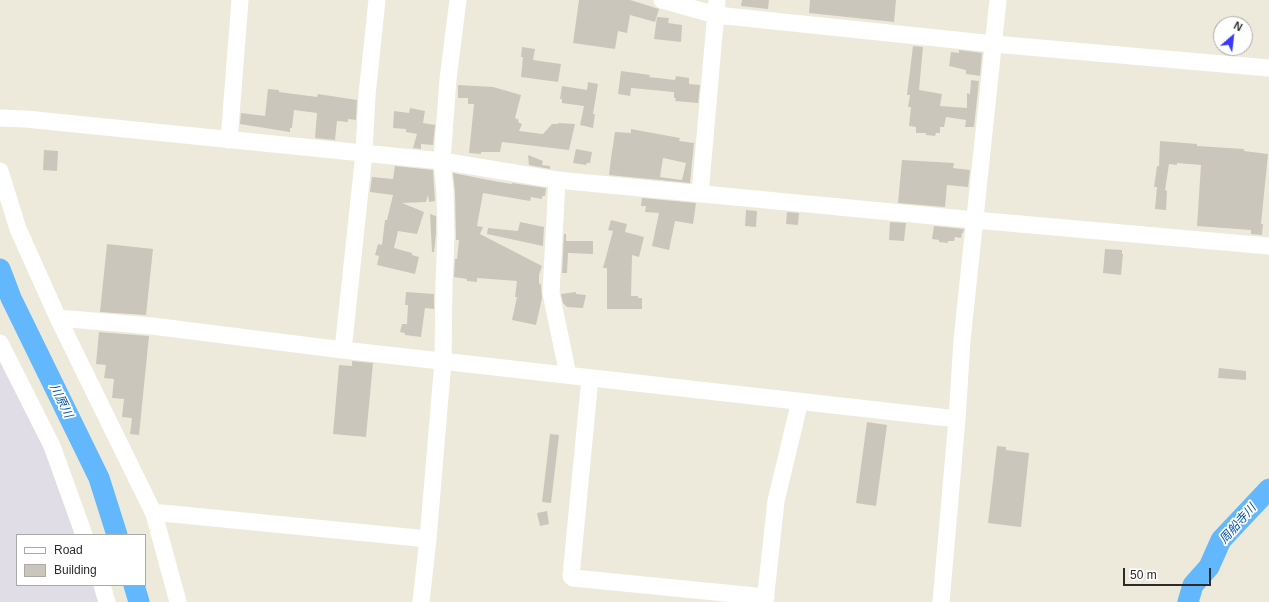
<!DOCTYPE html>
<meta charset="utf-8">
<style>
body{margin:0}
#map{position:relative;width:1269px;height:602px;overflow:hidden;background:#eeeadb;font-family:Arial,sans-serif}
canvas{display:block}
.legend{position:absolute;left:16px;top:534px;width:130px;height:52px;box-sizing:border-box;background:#fff;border:1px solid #aaa;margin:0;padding:5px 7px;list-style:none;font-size:12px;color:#2b2b2b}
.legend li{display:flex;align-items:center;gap:8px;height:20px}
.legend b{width:20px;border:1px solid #aaa}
.north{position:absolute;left:1213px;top:16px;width:40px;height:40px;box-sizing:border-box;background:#fff;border:1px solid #aaa;border-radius:50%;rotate:28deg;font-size:11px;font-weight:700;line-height:16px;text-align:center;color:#2b2b2b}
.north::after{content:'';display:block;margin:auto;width:14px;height:18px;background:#3838ff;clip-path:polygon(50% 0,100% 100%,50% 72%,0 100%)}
.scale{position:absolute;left:1123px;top:568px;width:88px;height:18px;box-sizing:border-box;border:2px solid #2b2b2b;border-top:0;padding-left:5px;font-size:12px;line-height:14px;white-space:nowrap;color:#2b2b2b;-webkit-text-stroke:3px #fff;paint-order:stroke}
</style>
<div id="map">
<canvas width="1269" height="602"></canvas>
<ul class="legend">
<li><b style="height:5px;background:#fff"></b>Road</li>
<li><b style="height:11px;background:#cac6bb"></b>Building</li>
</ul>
<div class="north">N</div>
<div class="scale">50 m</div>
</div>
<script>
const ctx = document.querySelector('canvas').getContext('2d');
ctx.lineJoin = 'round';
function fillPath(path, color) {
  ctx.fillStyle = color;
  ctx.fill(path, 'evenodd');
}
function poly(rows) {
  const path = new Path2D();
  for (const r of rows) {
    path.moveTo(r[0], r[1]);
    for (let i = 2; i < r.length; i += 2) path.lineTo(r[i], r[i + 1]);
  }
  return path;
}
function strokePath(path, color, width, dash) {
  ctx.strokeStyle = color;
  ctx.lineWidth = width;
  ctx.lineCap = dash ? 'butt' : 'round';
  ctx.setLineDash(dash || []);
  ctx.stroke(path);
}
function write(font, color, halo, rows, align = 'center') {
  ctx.font = font + ' Arial,"Noto Sans JP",sans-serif';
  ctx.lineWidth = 3.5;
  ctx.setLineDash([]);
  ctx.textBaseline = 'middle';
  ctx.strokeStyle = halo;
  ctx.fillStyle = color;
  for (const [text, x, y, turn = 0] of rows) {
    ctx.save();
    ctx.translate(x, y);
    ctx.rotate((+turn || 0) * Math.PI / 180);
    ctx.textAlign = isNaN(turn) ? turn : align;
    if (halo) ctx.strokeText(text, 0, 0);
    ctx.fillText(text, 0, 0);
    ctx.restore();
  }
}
const industrial = poly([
 [0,353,69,499,81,535,17,535,17,585,97,585,103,602,0,602]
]);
const river = poly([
 [0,269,11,298,99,478,117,535],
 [134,585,139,602],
 [1188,602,1193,585,1209,567,1221,540,1269,489]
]);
const building = poly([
 [579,0,630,0,659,9,655,22,630,15,627,33,618,31,615,49,573,43],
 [742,0,769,0,768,9,741,6],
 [810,0,896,0,894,22,809,13],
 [657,17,669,18,668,23,682,25,681,42,654,39],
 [913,46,923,47,919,90,942,94,940,106,967,108,967,93,970,94,971,80,979,81,974,127,965,127,966,120,946,117,944,127,940,127,940,133,936,133,935,136,926,135,926,133,916,133,916,127,909,126,911,107,908,107,910,95,907,95],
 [522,47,535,49,533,60,561,64,558,82,521,77,523,57,521,57],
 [959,50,982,53,980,76,966,74,966,70,949,66,951,52,959,53],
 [621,71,650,75,649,77,675,80,676,76,689,78,689,84,700,85,698,103,675,101,676,98,674,98,674,92,631,88,630,96,618,94],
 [588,82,598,84,593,114,595,114,593,128,580,125,584,106,562,103,562,99,560,99,562,86,587,90],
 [458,85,493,87,521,95,515,118,519,120,518,122,522,124,519,131,543,134,552,124,558,124,558,123,575,124,569,150,502,142,500,152,481,152,481,154,469,153,474,104,468,104,468,98,458,98],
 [268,89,279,90,279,92,317,97,318,94,357,100,356,120,348,119,348,122,337,121,335,140,315,138,317,113,294,110,292,128,290,128,290,132,240,124,241,113,265,116],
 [410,108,425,111,423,123,435,125,433,145,421,144,421,149,413,148,417,134,406,132,406,129,393,128,394,111,409,113],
 [631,129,680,138,679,141,694,143,690,183,609,175,611,158,615,132,631,133],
 [663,158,686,163,682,180,660,177],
 [1160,141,1197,144,1197,146,1244,149,1244,151,1268,154,1261,224,1263,224,1262,235,1251,234,1251,230,1197,226,1201,165,1177,163,1177,165,1169,164,1165,190,1167,191,1166,210,1155,209,1157,187,1154,187,1157,166,1159,166],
 [576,149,592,152,590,163,587,163,586,165,573,163],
 [44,150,58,151,57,171,43,170],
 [528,155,543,161,542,165,550,166,550,169,529,165],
 [902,160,954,163,953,168,970,170,968,187,947,185,945,207,898,203],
 [395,166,433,170,435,201,429,202,428,195,426,202,402,203,424,212,417,234,398,231,394,248,412,253,412,255,419,257,415,274,377,265,379,256,375,255,378,244,382,245,385,220,387,220,393,195,370,192,372,177,393,179],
 [453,173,499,182,512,184,512,183,546,188,545,196,542,196,542,199,531,197,530,201,483,193,477,226,483,227,480,234,542,266,539,275,539,283,541,285,542,298,536,325,512,320,517,297,515,297,517,281,477,278,477,282,467,281,467,279,454,277,455,259,457,259,459,240,456,240,455,192],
 [642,198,696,203,693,224,675,221,669,250,652,246,659,213,645,212,646,206,641,206],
 [746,210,757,211,756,227,745,226],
 [787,212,799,213,798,225,786,224],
 [430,214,436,216,436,234,434,252,432,252],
 [611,220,627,224,625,232,644,237,639,257,632,255,631,296,638,296,638,298,642,298,642,309,607,309,607,268,603,268,613,231,608,230],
 [520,222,544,227,543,246,487,234,488,228,518,231],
 [890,222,906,223,904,241,889,240],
 [934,226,964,229,963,233,962,233,961,238,955,237,954,241,948,241,948,243,939,242,939,240,932,239],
 [564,234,566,234,566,241,593,241,593,254,568,253,567,273,562,273],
 [107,244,153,249,146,315,100,312],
 [1105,249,1122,250,1122,254,1123,254,1121,275,1103,273],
 [406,292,434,294,434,309,425,308,421,337,405,335,405,333,400,332,402,324,407,324,408,305,405,305],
 [576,292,576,294,586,295,583,308,567,307,563,303,561,294],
 [99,332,149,336,139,435,130,434,132,418,122,417,124,399,112,398,114,379,104,378,106,365,96,364],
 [352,361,373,363,366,437,333,434,339,365,352,366],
 [1219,368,1246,371,1246,380,1218,378],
 [867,422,887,425,876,506,856,503],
 [550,434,559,435,551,503,542,502],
 [997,446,1006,447,1006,450,1029,453,1021,527,988,523],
 [547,511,549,524,540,526,537,513]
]);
const minor = poly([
 [662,0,716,15,994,44,1269,68],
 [0,118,26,119,442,161,557,180,975,220,1269,246],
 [229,140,240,0],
 [0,171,18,229,58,318,154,514,178,602],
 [557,180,551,293,568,375],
 [700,194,717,0],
 [58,318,152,326,343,350,957,419],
 [0,343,52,446,84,535],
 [343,350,364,153,367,95,377,0],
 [590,378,571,576,573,578,766,597],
 [154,514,162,513,428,539],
 [102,585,107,602],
 [421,602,428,539,443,361,444,283,446,234,445,192,442,161,448,79,458,0],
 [765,602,776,501,800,401],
 [941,602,957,419,962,340,998,0]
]);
const waterNames = [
 ["川原川",61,401,64],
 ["周船寺川",1238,524,-49]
];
fillPath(industrial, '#e1dde6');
strokePath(river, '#63b7fc', 21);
fillPath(building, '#cac6bb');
strokePath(minor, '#fff', 17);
write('italic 12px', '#0050aa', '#fff', waterNames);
</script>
